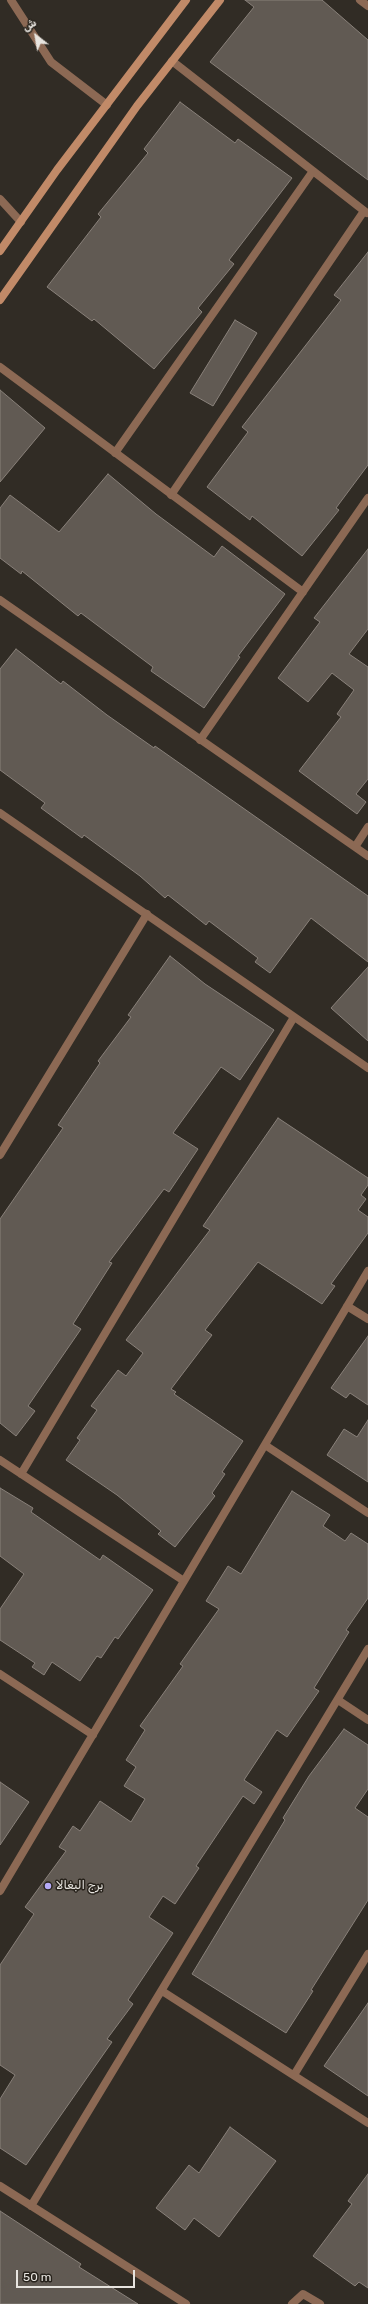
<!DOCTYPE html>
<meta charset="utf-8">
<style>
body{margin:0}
#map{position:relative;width:368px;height:2304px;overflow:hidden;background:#312c25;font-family:Rubik,Cairo,sans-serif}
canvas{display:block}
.north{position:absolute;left:16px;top:16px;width:40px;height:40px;-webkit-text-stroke:3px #27221b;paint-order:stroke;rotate:329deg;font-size:11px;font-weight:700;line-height:16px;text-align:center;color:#e7e4df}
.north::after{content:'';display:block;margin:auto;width:14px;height:18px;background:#e7e4df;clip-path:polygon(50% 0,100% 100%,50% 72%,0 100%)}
.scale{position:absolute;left:16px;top:2270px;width:119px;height:18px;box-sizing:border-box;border:2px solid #e7e4df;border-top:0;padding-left:5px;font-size:12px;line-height:14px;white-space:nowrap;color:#e7e4df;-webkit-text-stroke:3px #27221b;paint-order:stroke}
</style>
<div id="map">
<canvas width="368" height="2304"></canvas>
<div class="north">ش</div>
<div class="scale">50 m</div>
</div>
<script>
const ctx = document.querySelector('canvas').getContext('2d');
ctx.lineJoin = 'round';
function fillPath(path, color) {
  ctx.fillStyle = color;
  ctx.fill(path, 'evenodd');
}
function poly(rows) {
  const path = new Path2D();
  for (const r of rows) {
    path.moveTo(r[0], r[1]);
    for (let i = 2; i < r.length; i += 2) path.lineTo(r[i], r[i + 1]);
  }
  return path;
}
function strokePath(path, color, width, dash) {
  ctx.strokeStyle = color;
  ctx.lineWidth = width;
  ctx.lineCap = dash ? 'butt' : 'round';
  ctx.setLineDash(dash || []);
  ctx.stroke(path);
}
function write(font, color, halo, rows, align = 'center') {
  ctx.font = font + ' Rubik,Cairo,sans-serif';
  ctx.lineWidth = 3;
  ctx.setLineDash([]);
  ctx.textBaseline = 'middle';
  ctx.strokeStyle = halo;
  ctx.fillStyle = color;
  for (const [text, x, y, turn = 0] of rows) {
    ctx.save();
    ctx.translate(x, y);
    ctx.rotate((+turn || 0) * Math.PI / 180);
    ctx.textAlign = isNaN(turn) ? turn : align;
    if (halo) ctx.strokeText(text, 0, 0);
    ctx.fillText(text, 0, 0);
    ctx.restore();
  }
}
const building = poly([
 [245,0,322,0,368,40,368,180,210,62,254,7,245,0],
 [180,102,235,143,238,139,292,178,229,260,234,264,198,308,202,312,154,369,94,319,92,321,47,287,101,217,98,214,148,153,144,149,180,102],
 [368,252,368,465,336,508,339,510,302,556,252,516,250,520,207,487,248,432,242,427,341,300,334,295,368,252],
 [235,320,257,333,213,406,190,393,235,320],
 [0,390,45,428,0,482,0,390],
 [108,474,156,514,214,557,222,546,285,594,238,656,240,657,204,708,151,671,153,667,81,613,78,616,22,571,21,574,0,558,0,508,10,495,59,532,108,474],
 [368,549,368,629,349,654,368,667,368,779,356,794,366,802,357,814,299,771,341,717,337,714,354,690,332,673,308,702,278,678,320,622,314,618,368,549],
 [16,649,61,684,63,681,107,715,154,748,155,746,368,896,368,962,311,918,270,973,255,962,258,958,209,921,206,925,168,895,165,898,140,876,84,835,82,838,41,808,45,803,0,770,0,669,16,649],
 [170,956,205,984,274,1030,240,1080,221,1067,173,1133,198,1149,169,1192,164,1189,109,1262,112,1263,73,1324,81,1329,28,1406,35,1411,16,1436,0,1423,0,1219,63,1128,58,1125,100,1063,98,1061,131,1017,128,1015,170,956],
 [368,967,368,1041,331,1008,368,967],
 [278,1118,368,1178,368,1185,361,1195,366,1199,358,1210,368,1217,368,1233,331,1284,335,1286,322,1304,258,1262,205,1330,212,1335,171,1389,176,1392,174,1394,243,1441,222,1472,225,1474,212,1493,215,1496,175,1547,158,1534,161,1531,117,1495,66,1460,80,1440,77,1438,97,1410,91,1406,118,1370,126,1376,143,1353,126,1340,210,1230,203,1226,278,1118],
 [368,1336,368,1405,350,1393,346,1398,331,1388,368,1336],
 [368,1420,368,1482,327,1455,344,1429,357,1437,368,1420],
 [0,1488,33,1508,31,1512,100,1560,103,1555,153,1590,118,1639,115,1637,101,1658,97,1656,80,1681,52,1662,44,1675,32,1667,35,1663,0,1640,0,1609,24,1574,0,1556,0,1488],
 [292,1491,330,1515,323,1526,345,1541,351,1533,368,1544,368,1598,346,1630,349,1632,314,1688,319,1691,287,1737,277,1730,244,1780,262,1792,254,1804,243,1796,196,1866,199,1868,175,1904,163,1896,149,1917,173,1933,128,2000,133,2004,107,2039,112,2042,26,2165,0,2148,0,2099,15,2075,0,2065,0,1965,34,1914,25,1907,66,1851,59,1847,73,1826,80,1831,100,1801,131,1822,145,1799,124,1786,136,1767,126,1760,145,1730,140,1726,183,1666,180,1664,219,1609,206,1601,228,1566,241,1574,292,1491],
 [344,1729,368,1745,368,1789,355,1808,368,1817,368,1900,311,1990,313,1991,286,2033,192,1974,285,1820,283,1818,309,1776,344,1729],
 [0,1782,29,1802,0,1845,0,1782],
 [368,2003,368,2096,324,2066,368,2003],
 [230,2127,276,2161,219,2237,194,2218,185,2230,156,2208,189,2165,199,2173,230,2127],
 [368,2174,368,2288,359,2282,355,2286,313,2256,352,2204,348,2201,368,2174],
 [0,2211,81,2264,79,2267,138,2304,0,2304,0,2211]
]);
const street = poly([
 [11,0,51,62,107,105],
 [360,0,368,6],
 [172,61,367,213],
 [0,199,21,222],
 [0,367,303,592],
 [115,453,313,171],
 [171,495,364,211],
 [0,600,368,856],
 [200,740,368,498],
 [0,813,368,1068],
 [355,847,368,827],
 [0,1155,147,914],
 [347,1306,368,1319],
 [265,1445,368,1513],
 [0,1460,184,1581],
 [21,1474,294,1017],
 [0,1674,93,1735],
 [338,1700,368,1720],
 [0,1891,368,1271],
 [162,1991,368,2123],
 [294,2075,368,1954],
 [0,2186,186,2304],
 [31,2206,368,1649],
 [292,2304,303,2294,320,2304]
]);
const secondary = poly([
 [0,251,57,170,186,0],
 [0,300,137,106,220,0]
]);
const markers = [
 [48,1886,4,"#b6abf8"]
];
const poiNames = [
 ["برج البغالا",56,1886]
];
fillPath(building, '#615a53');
strokePath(building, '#89817a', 1);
strokePath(street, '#8c6954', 8);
strokePath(secondary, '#c18a68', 8);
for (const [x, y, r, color] of markers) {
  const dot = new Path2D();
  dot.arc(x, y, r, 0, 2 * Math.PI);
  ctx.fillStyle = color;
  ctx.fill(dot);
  strokePath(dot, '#27221b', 1.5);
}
write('12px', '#e7e4df', '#27221b', poiNames, 'left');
</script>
